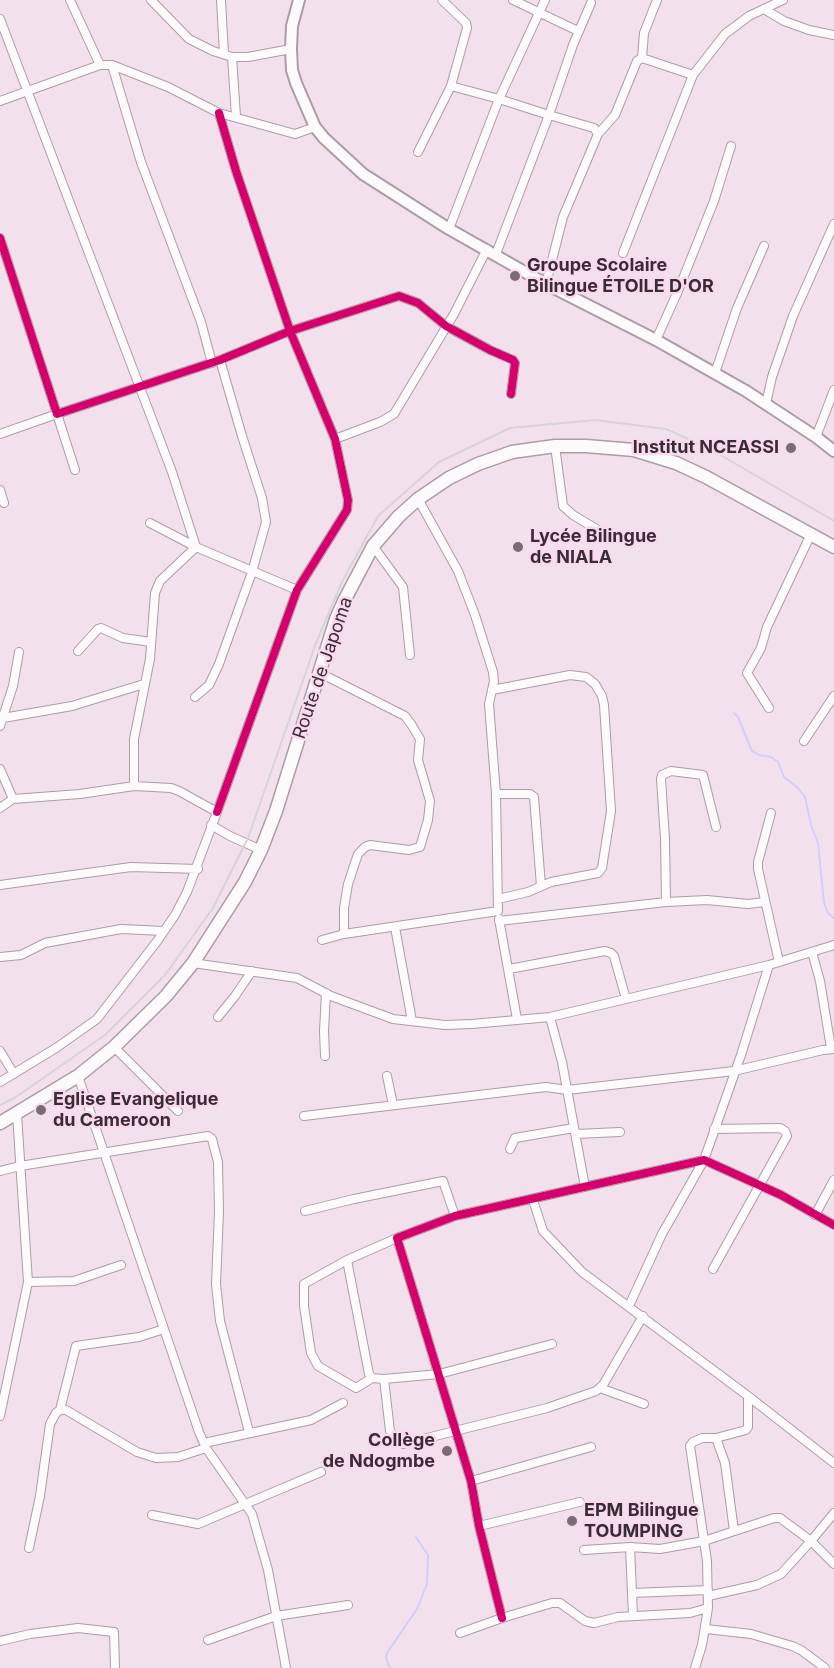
<!DOCTYPE html>
<meta charset="utf-8">
<style>
body{margin:0}
canvas{display:block;background:#f2e1ec}
</style>
<canvas width="834" height="1668"></canvas>
<script>
const ctx = document.querySelector('canvas').getContext('2d');
ctx.lineJoin = 'round';
function poly(rows) {
  const path = new Path2D();
  for (const r of rows) {
    path.moveTo(r[0], r[1]);
    for (let i = 2; i < r.length; i += 2) path.lineTo(r[i], r[i + 1]);
  }
  return path;
}
function strokePath(path, color, width, dash) {
  ctx.strokeStyle = color;
  ctx.lineWidth = width;
  ctx.lineCap = dash ? 'butt' : 'round';
  ctx.setLineDash(dash || []);
  ctx.stroke(path);
}
function write(font, color, halo, rows, align = 'center') {
  ctx.font = font + ' Inter,sans-serif';
  ctx.lineWidth = 5;
  ctx.setLineDash([]);
  ctx.textBaseline = 'middle';
  ctx.strokeStyle = halo;
  ctx.fillStyle = color;
  for (const [text, x, y, turn = 0] of rows) {
    ctx.save();
    ctx.translate(x, y);
    ctx.rotate((+turn || 0) * Math.PI / 180);
    ctx.textAlign = isNaN(turn) ? turn : align;
    if (halo) ctx.strokeText(text, 0, 0);
    ctx.fillText(text, 0, 0);
    ctx.restore();
  }
}
const stream = poly([
 [734,713,738,717,752,751,759,755,771,757,778,762,784,777,798,788,805,797,811,825,818,843,824,903,828,913,834,918],
 [390,1668,386,1658,387,1653,417,1609,427,1584,428,1555,416,1537]
]);
const minor = poly([
 [70,0,100,65],
 [151,0,189,39,213,51,232,57,248,57,291,49],
 [221,0,224,54],
 [513,0,578,31],
 [545,0,499,99,549,115,573,45,591,3],
 [764,9,784,21,809,30,834,35],
 [0,19,172,472,196,547,297,590],
 [232,57,236,116],
 [642,58,693,75],
 [112,65,141,162,201,322,212,363],
 [0,101,100,65,112,65,168,87,219,113,295,134,315,127],
 [598,134,615,115,637,61,642,58,644,33,657,0],
 [418,152,451,86,467,28,466,23,442,0],
 [449,229,499,99,451,86],
 [0,238,57,414,220,360,290,331,399,296,418,303,446,326,490,350,513,360,515,363,511,394],
 [623,253,693,75,725,34,749,16,783,0],
 [496,254,549,115,594,128,598,134,563,217,546,284],
 [656,340,678,291,714,201,731,146],
 [715,373,737,308,764,246],
 [766,404,772,377,793,316,834,224],
 [0,434,57,414,75,470],
 [816,437,834,390],
 [335,439,380,422,394,414,454,314,487,249],
 [555,446,563,506,573,515,598,530],
 [0,490,4,503],
 [373,546,403,587,410,655],
 [78,651,98,629,101,628,123,638,151,642],
 [320,673,405,716,411,724,420,739,418,760,430,801,428,820,420,847,409,850,370,845,365,847,358,854,348,884,344,908,344,934],
 [492,690,570,675,586,677,595,684,602,696,604,705,611,811,602,868,598,873,551,882,528,892,498,899],
 [195,697,209,685,219,664,252,572,266,522,262,498,242,436,220,360],
 [769,708,747,673,761,648,767,627,811,534],
 [3,718,72,706,144,684],
 [0,726,13,686,19,652],
 [804,741,834,696],
 [0,769,13,799,80,794,134,786,134,739,150,659,155,593,160,581,196,547,150,523],
 [496,794,530,794,534,797,541,886],
 [0,808,13,799],
 [217,812,297,590,347,510,348,500,335,439,290,331,236,171,219,113],
 [771,813,758,862,758,869,779,962],
 [211,825,230,836,261,850],
 [0,885,131,867,198,869],
 [666,902,665,839,661,779,662,775,671,771,703,775,716,827],
 [499,919,517,1019],
 [499,921,666,902,707,900,748,904,765,902],
 [395,927,412,1021],
 [322,940,344,934,498,911,496,794,489,704,494,681,493,672,475,615,458,571,418,499],
 [812,952,820,981,831,1048],
 [0,957,21,955,45,943,121,929,164,931],
 [193,963,297,978,331,996,393,1019,445,1025,472,1024,550,1017,769,965,834,945],
 [509,969,605,951,611,953,614,956,626,999],
 [218,1017,235,996,252,971],
 [550,1017,562,1062,585,1187],
 [114,1047,178,1111],
 [0,1051,14,1074],
 [325,1056,324,1031,326,993],
 [78,1076,199,1432,206,1448,252,1514,268,1570,286,1668],
 [387,1076,393,1105],
 [0,1082,56,1048,97,1019,158,940,175,915,187,892,217,812,179,791,171,788,134,786],
 [304,1116,546,1087,567,1090,734,1071,823,1050,834,1049],
 [576,1134,620,1132],
 [510,1149,515,1138,574,1128],
 [0,1171,20,1166,208,1136,212,1139,218,1162,219,1212,216,1284,220,1321,249,1432],
 [533,1200,543,1231,582,1272,748,1396,834,1463],
 [305,1211,354,1199,443,1181,455,1216],
 [815,1215,834,1180],
 [397,1238,347,1260,369,1374,372,1378,384,1379,439,1374,552,1344],
 [347,1260,304,1284,304,1306,311,1353,318,1366,356,1388,372,1378],
 [713,1269,787,1136,785,1131,780,1128,714,1129],
 [28,1282,74,1281,121,1265],
 [629,1306,662,1234,704,1160,741,1055,769,965],
 [384,1379,390,1431,395,1439,403,1444,547,1408,596,1391,603,1385,643,1316],
 [600,1388,644,1404],
 [60,1410,76,1346,139,1337,164,1329],
 [0,1416,28,1282,17,1114],
 [716,1438,725,1463,734,1531],
 [204,1443,311,1420,343,1403],
 [471,1481,591,1447],
 [152,1515,198,1524,321,1472],
 [479,1526,580,1502],
 [630,1547,633,1616],
 [29,1548,40,1496,50,1424,56,1413,60,1410,66,1410,137,1452,156,1458,178,1457,206,1448],
 [584,1550,630,1547,660,1549,704,1541,774,1518,780,1518,811,1541,834,1513],
 [632,1593,708,1590],
 [708,1596,757,1585,781,1574,811,1541,834,1564],
 [502,1618,479,1526,471,1481,397,1238,455,1216,704,1160,781,1195,834,1225],
 [706,1629,751,1634,792,1646,801,1650,825,1668],
 [460,1633,502,1618,552,1603,560,1603,585,1621,594,1623,618,1617,690,1613,708,1608,707,1561,690,1446,693,1442,702,1438,716,1438,746,1430,748,1427,748,1396],
 [208,1640,276,1616,348,1605],
 [0,1641,30,1634,78,1628,114,1632,115,1668],
 [695,1668,702,1645,708,1608]
]);
const secondary = poly([
 [299,0,292,26,291,49,292,70,296,83,315,127,324,138,363,174,449,229,546,284,656,340,746,391,816,437,834,451]
]);
const primary = poly([
 [0,1123,78,1076,114,1047,166,996,193,963,245,882,261,850,276,811,336,619,344,601,373,546,399,516,418,499,449,478,478,464,512,452,555,446,586,446,634,450,676,463,706,477,834,547]
]);
const rail = poly([
 [0,1105,16,1097,105,1035,165,975,213,908,248,838,316,643,342,582,378,516,439,462,510,428,595,420,666,429,710,449,834,521]
]);
const cycleway = poly([
 [0,238,57,414,220,360,290,331,399,296,418,303,446,326,490,350,513,360,515,363,511,394],
 [217,812,297,590,347,510,348,500,335,439,290,331,236,171,219,113],
 [502,1618,479,1526,471,1481,397,1238,455,1216,704,1160,781,1195,834,1225]
]);
const markers = [
 [515,276,6,"#7a6c75"],
 [791,448,6,"#7a6c75"],
 [518,547,6,"#7a6c75"],
 [41,1110,6,"#7a6c75"],
 [447,1451,6,"#7a6c75"],
 [572,1521,6,"#7a6c75"]
];
const poiNames = [
 ["Groupe Scolaire",527,266],
 ["Bilingue ÉTOILE D'OR",527,287],
 ["Institut NCEASSI",779,448,"right"],
 ["Lycée Bilingue",530,537],
 ["de NIALA",530,558],
 ["Eglise Evangelique",53,1100],
 ["du Cameroon",53,1121],
 ["Collège",435,1441,"right"],
 ["de Ndogmbe",435,1462,"right"],
 ["EPM Bilingue",584,1511],
 ["TOUMPING",584,1532]
];
const streetNames = [
 ["Route de Japoma",323,668,-71]
];
strokePath(stream, '#d2cef8', 2);
strokePath(minor, '#aa9da6', 10);
strokePath(secondary, '#aa9da6', 14);
strokePath(primary, '#aa9da6', 15);
strokePath(minor, '#fdfafc', 8);
strokePath(secondary, '#fdfafc', 10);
strokePath(primary, '#fdfafc', 12);
strokePath(rail, '#d8d3d6', 2);
strokePath(cycleway, '#d6006c', 8);
for (const [x, y, r, color] of markers) {
  const dot = new Path2D();
  dot.arc(x, y, r, 0, 2 * Math.PI);
  ctx.fillStyle = color;
  ctx.fill(dot);
  strokePath(dot, '#fad9ee', 2);
}
write('bold 18px', '#392d35', '#fad9ee', poiNames, 'left');
write('18px', '#392d35', '#fad9ee', streetNames);
</script>
